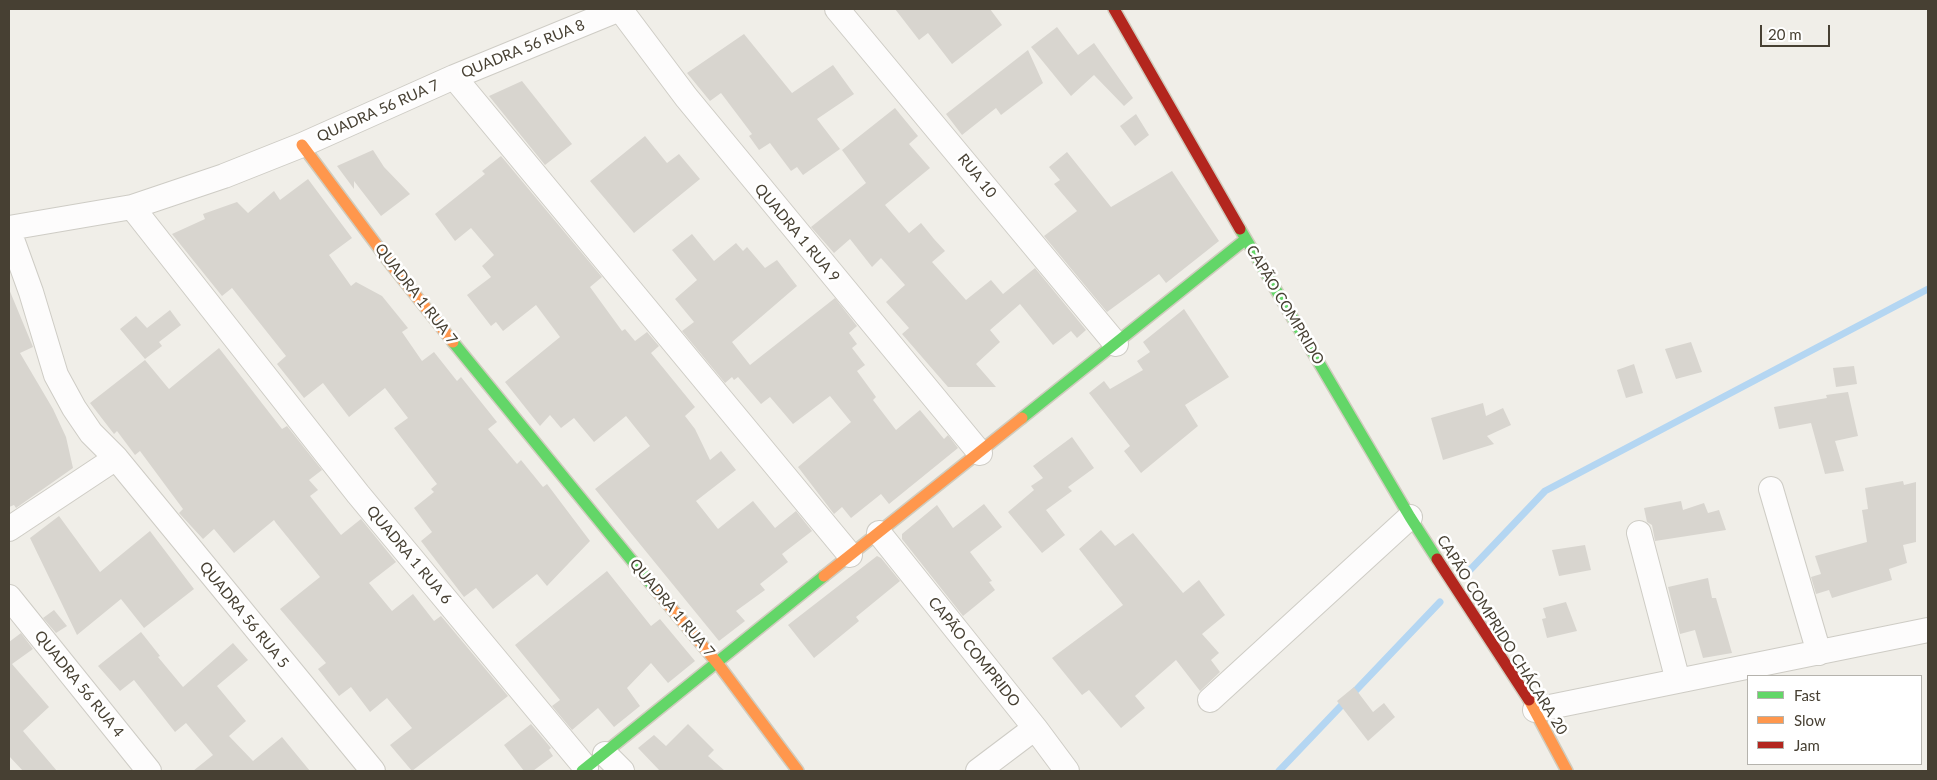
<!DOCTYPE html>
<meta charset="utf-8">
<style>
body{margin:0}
#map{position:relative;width:1937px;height:780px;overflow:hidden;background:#f0eee8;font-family:Lato,sans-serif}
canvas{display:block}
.frame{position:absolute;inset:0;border:10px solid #474033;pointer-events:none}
.legend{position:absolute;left:1747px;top:675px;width:175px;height:90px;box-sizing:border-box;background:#fff;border:1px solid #b5b3ad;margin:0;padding:6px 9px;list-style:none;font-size:15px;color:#474033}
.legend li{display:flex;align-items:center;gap:10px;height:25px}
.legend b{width:25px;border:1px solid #b5b3ad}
.scale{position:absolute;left:1760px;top:25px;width:70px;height:22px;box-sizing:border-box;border:2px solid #474033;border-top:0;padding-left:6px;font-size:15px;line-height:18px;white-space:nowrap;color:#474033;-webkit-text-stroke:4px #fff;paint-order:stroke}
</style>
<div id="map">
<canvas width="1937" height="780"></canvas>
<div class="frame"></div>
<ul class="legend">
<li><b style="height:6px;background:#63d668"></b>Fast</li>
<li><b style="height:6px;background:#ff974d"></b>Slow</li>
<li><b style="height:6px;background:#b3261e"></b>Jam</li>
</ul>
<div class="scale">20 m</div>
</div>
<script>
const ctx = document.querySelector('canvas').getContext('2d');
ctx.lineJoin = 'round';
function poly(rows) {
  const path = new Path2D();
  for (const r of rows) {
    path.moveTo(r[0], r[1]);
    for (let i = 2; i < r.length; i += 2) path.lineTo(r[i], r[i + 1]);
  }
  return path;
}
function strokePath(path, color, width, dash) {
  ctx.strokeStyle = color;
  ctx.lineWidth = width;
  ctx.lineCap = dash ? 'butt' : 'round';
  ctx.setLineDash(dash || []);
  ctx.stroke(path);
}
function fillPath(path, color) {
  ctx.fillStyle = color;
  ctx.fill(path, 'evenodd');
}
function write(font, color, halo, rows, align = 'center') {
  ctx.font = font + ' Lato,sans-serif';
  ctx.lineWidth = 5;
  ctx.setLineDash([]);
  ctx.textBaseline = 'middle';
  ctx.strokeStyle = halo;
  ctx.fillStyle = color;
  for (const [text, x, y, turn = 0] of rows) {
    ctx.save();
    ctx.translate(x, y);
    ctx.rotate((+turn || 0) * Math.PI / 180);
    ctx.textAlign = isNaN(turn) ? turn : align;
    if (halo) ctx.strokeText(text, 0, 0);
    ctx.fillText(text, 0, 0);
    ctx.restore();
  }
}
const stream = poly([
 [1469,571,1545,491,1928,289],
 [1279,771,1440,602]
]);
const building = poly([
 [895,9,990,9,1002,25,952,64,928,33,919,40],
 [1057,27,1078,55,1094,43,1133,98,1124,106,1094,75,1071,96,1031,47],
 [744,34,792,93,833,65,854,94,817,119,840,149,803,175,797,167,791,171,770,143,759,150,749,136,752,134,721,93,710,101,687,73],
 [1028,50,1043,83,1001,115,996,108,962,135,946,114],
 [522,81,572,144,545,165,489,96],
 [895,108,918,136,909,144,930,168,885,205,909,233,921,223,934,239,945,251,932,262,966,300,991,280,1003,294,1035,268,1086,330,1077,338,1071,331,1053,345,1020,304,990,330,1000,342,976,364,996,387,948,387,902,334,909,328,886,302,905,285,881,258,872,267,850,239,834,253,811,227,866,183,842,150],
 [1136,114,1149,135,1135,146,1120,126],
 [645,136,667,163,679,154,700,179,634,233,590,181],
 [373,150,384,167,410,194,381,216,354,181,354,189,337,166],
 [1067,152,1111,207,1172,171,1219,241,1166,283,1159,274,1107,312,1044,236,1077,211,1054,184,1060,180,1049,167],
 [501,156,602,277,590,287,622,331,625,329,635,341,647,332,659,346,651,353,695,407,685,416,695,429,710,460,721,451,736,470,696,501,718,529,753,501,775,528,796,511,812,531,782,554,788,562,760,584,765,590,736,611,745,621,719,641,595,489,650,446,626,416,594,442,574,418,561,428,550,415,540,426,505,382,560,337,536,305,503,331,496,322,491,326,467,295,491,277,482,266,494,255,471,228,455,241,435,214,485,174,482,171],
 [308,179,352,238,329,255,351,286,356,282,382,296,408,328,402,332,422,361,434,352,457,381,461,377,497,422,488,429,517,464,521,460,543,487,547,484,590,541,547,586,537,574,493,609,476,588,464,597,421,541,432,532,414,508,434,492,431,489,437,484,394,428,408,418,385,388,349,417,323,383,304,398,277,364,286,356,232,288,222,296,172,234,205,219,203,214,237,202,248,213,274,191,280,200],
 [692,234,714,261,736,243,743,251,747,247,765,268,777,260,797,286,732,342,750,365,835,298,857,326,849,333,857,344,852,348,865,365,857,371,876,397,873,400,896,430,920,410,944,439,948,435,958,448,889,504,881,494,851,518,842,507,834,514,798,467,851,422,830,396,793,424,770,397,761,404,738,377,734,380,732,377,725,383,682,331,694,322,675,299,697,280,672,250],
 [9,289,33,347,20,353,53,409,66,437,73,468,16,508,14,505,9,507],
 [1184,309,1229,377,1185,405,1198,426,1141,473,1124,451,1130,446,1089,393,1104,381,1110,389,1143,370,1137,361,1150,352,1143,342],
 [170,310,181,325,159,342,162,346,145,359,120,329,136,316,147,328],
 [1691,342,1702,372,1676,379,1665,349],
 [219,348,282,429,287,426,322,470,309,480,318,490,310,496,341,535,361,519,396,562,369,583,392,611,413,594,434,621,441,616,508,696,412,771,390,745,412,728,387,698,370,712,351,687,339,696,318,669,326,663,280,609,320,577,276,523,274,520,234,553,214,529,203,539,179,513,183,509,140,451,135,455,117,431,114,434,90,403,145,360,169,389],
 [1634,364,1643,393,1626,398,1617,370],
 [1854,366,1857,384,1836,387,1833,368],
 [1848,392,1858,436,1835,441,1844,471,1825,474,1811,423,1779,429,1774,407,1827,398,1826,395],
 [1483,403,1486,416,1503,408,1511,425,1487,436,1494,444,1443,460,1431,418],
 [1072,437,1094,468,1068,487,1072,491,1046,510,1065,535,1042,553,1008,512,1034,490,1031,486,1043,478,1033,466],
 [1903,481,1904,485,1916,482,1916,542,1903,545,1907,563,1889,569,1892,580,1832,598,1829,590,1816,594,1811,577,1821,574,1815,556,1867,542,1862,510,1868,509,1865,488],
 [1681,501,1683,510,1704,503,1708,513,1719,510,1726,530,1655,541,1652,525,1647,522,1644,508],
 [984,504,1002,527,970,552,992,581,989,582,995,590,963,616,902,539,902,534,937,505,953,528],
 [59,516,100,572,150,531,194,589,144,628,121,599,77,635,30,538],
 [1101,530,1115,546,1133,533,1183,593,1199,580,1225,615,1202,634,1219,653,1211,660,1220,672,1200,691,1176,660,1135,696,1145,708,1121,728,1089,690,1082,695,1052,658,1123,605,1079,549],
 [1585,545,1591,570,1559,576,1552,550],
 [877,556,881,558,900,581,856,617,859,621,814,658,788,625],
 [607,571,651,626,660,619,695,661,668,683,651,663,627,688,640,706,614,727,598,708,572,730,552,706,560,700,515,645],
 [1708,578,1712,598,1716,598,1732,653,1703,658,1695,630,1680,634,1668,587],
 [1566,602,1577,631,1547,638,1542,619,1546,618,1543,608],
 [54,610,67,626,56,633,43,618],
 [141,632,160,656,158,657,183,687,233,643,248,660,217,686,246,721,229,736,253,761,282,737,310,771,193,771,213,755,186,723,175,732,134,680,120,691,98,666],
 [21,633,33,649,12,664,49,707,23,731,57,771,23,771,9,756,9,642],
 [1354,687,1373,712,1384,703,1395,717,1368,741,1337,701],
 [531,724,551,748,549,750,553,756,533,771,524,771,504,745],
 [688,724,714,750,708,756,725,771,660,771,638,748,654,735,666,746]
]);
const street = poly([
 [620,9,686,97,980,453],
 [837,9,1116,344],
 [454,77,850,555],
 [132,207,358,494,586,768],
 [9,228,132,207,224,176,302,145,454,77,620,9],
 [9,231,31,292,56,375,74,408,91,433,116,458,373,771],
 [1771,489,1819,653],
 [9,529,116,458],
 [879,533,1035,728,1067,771],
 [1639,533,1678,681],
 [9,597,149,771],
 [1210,700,1410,517],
 [1535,710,1928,630],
 [605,754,622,771],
 [978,771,1035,728]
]);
const fast = poly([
 [1240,229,1410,517,1437,559],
 [453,342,656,590],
 [1022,418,1246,239],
 [582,771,824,576]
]);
const slow = poly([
 [302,145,393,267,453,342],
 [824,576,1022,418],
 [656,590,718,664,798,771],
 [1529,700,1567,771]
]);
const jam = poly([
 [1114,9,1240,229],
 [1437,559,1529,700]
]);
const streetNames = [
 ["QUADRA 56 RUA 8",523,49,-22],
 ["QUADRA 56 RUA 7",378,111,-24],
 ["RUA 10",977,176,51],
 ["QUADRA 1 RUA 9",797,233,50],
 ["QUADRA 1 RUA 7",416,294,52],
 ["CAPÃO COMPRIDO",1285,305,59],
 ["QUADRA 1 RUA 6",409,555,50],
 ["QUADRA 1 RUA 7",672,608,50],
 ["QUADRA 56 RUA 5",244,615,51],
 ["CAPÃO COMPRIDO CHÁCARA 20",1502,635,58],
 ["CAPÃO COMPRIDO",974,652,51],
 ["QUADRA 56 RUA 4",79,684,51]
];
strokePath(stream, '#b4d6f2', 7);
fillPath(building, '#d8d5cf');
strokePath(street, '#ceccc5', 26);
strokePath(fast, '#d0ccbe', 14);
strokePath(slow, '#d0ccbe', 14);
strokePath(jam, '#d0ccbe', 14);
strokePath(street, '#fdfcfc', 24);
strokePath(fast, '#63d668', 11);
strokePath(slow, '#ff974d', 11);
strokePath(jam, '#b3261e', 11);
write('15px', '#474033', '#fff', streetNames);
</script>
